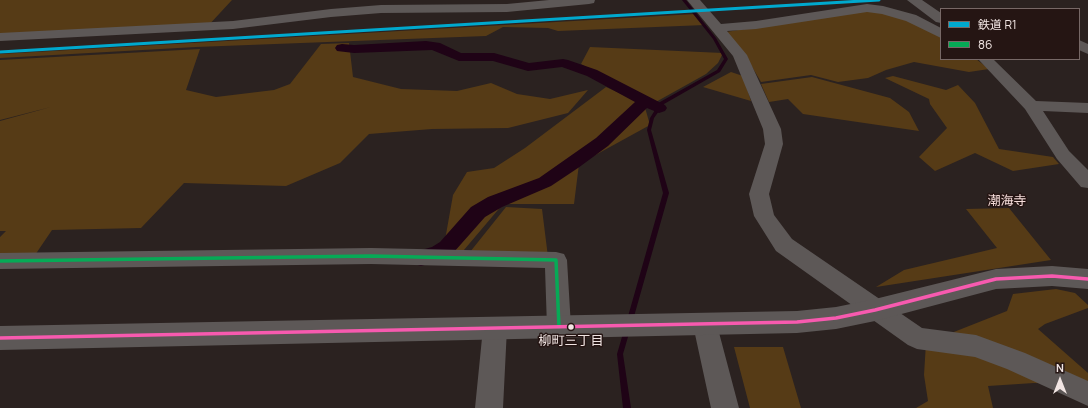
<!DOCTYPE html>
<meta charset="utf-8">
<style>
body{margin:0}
#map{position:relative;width:1088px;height:408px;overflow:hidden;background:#2b2220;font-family:Manrope,"Noto Sans JP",sans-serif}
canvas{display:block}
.legend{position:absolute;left:940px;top:8px;width:140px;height:52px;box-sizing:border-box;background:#251513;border:1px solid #776866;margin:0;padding:5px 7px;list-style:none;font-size:12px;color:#f1e5e3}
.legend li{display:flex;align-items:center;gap:8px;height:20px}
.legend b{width:20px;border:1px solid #776866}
.north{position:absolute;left:1040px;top:360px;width:40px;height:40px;-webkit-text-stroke:3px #251513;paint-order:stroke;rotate:0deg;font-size:11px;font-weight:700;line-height:16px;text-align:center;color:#f1e5e3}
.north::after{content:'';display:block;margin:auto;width:14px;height:18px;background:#f1e5e3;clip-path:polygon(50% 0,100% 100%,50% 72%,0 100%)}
</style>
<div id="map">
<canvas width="1088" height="408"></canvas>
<ul class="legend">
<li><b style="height:5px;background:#00a9ce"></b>鉄道 R1</li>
<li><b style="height:5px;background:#06aa56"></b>86</li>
</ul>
<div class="north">N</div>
</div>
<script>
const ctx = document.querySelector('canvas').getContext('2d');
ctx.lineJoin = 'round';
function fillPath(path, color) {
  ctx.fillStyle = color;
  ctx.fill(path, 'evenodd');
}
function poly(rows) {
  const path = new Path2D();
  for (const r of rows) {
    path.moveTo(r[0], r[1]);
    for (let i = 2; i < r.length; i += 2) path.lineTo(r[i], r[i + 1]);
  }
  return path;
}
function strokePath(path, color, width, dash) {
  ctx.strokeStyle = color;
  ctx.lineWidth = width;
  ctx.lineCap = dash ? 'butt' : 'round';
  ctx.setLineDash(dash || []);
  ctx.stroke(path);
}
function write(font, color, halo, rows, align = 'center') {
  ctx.font = font + ' Manrope,"Noto Sans JP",sans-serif';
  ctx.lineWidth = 3;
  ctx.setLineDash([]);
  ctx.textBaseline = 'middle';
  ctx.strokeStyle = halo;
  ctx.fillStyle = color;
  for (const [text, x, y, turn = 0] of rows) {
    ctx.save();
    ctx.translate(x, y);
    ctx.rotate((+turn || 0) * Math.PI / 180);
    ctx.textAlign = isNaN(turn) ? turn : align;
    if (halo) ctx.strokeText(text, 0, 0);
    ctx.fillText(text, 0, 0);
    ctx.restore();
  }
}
const green = poly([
 [0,0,232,0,207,27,0,36],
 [876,11,901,17,941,36,941,59,976,59,989,69,969,72,914,62,886,70,868,78,838,82,811,75,761,82,748,60,726,32,843,13],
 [695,14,705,25,558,31,548,28,503,27,486,36,196,47,0,58,0,54],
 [349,43,353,77,401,89,457,91,491,83,517,94,550,99,588,90,568,113,508,128,432,129,369,134,340,163,286,186,184,183,141,228,52,230,33,258,0,260,0,237,6,231,0,231,0,121,51,107,0,120,0,60,200,49,186,90,216,97,274,90,290,84,321,44],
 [590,47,723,53,718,63,706,74,654,103,581,64],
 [731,72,743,76,751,101,703,87],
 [893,76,946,90,958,85,975,103,999,149,1053,157,1059,164,1013,171,975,153,935,171,919,157,947,128,930,104,929,99,885,78],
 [812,77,890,98,909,112,919,131,803,114,788,99,769,102,761,84],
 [606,87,644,104,650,125,579,164,574,204,503,204,458,257,442,257,453,195,467,172,494,168,525,148],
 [506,207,542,209,548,257,466,257],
 [1009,208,1051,260,876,287,904,270,997,248,966,209],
 [1056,289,1075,293,1088,305,1088,308,1045,324,1038,329,1088,373,1088,390,1065,384,1034,383,988,386,993,408,916,408,928,401,924,375,926,343,1007,311,1013,294],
 [734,347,783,347,801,408,750,408]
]);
const stream = poly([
 [682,0,686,0,716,38,728,59,720,72,664,104,654,118,651,130,669,193,633,320,632,322,630,323,628,322,627,320,663,193,647,130,650,118,660,102,717,70,724,59,713,39,682,0],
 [627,327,629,328,630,330,623,354,631,408,623,408,617,354,624,330,625,328,627,327]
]);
const canal = poly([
 [426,41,440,43,461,53,494,53,529,63,563,59,568,60,597,70,665,105,667,108,665,111,659,113,647,108,608,146,578,168,551,186,502,207,485,217,454,252,446,259,421,266,414,264,411,258,414,252,432,247,440,242,471,207,488,197,539,178,596,138,635,102,587,76,562,67,528,71,493,61,459,61,432,50,354,53,337,51,335,48,337,45,342,44,354,45,426,41]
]);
const minor = poly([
 [549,0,595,0,594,3,589,4,507,12,381,13,331,17,233,29,0,41,0,33,233,21,331,9,381,5,507,4,549,0],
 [687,0,700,0,721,24,756,21,867,4,883,6,916,15,941,28,941,38,906,21,882,14,867,12,756,29,727,31,747,55,781,129,783,144,769,194,774,215,792,239,922,328,976,335,1025,353,1088,381,1088,406,1007,369,975,357,917,349,908,345,776,251,754,216,749,194,765,144,763,129,733,56,687,0],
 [907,0,922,0,941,13,941,23,936,22,907,0],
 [1079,40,1088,44,1088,54,1079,50,1079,40],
 [978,59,993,59,1036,101,1088,103,1088,113,1043,111,1069,151,1088,170,1088,188,1081,187,1057,159,1025,109,978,59],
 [371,248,556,252,564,254,567,260,571,327,568,334,559,337,550,334,547,327,545,268,371,264,0,269,0,253,371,248],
 [705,315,714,318,717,325,739,408,711,408,693,325,696,318,705,315],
 [495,318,504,321,507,328,503,408,475,408,483,328,486,321,495,318]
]);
const tertiary = poly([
 [1052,266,1088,269,1088,289,1052,286,996,289,875,321,836,329,797,333,0,350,0,326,797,311,836,307,875,299,996,269,1052,266]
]);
const bus1 = poly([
 [0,261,371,256,556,260,559,327]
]);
const bus2 = poly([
 [0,338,797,322,836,318,875,310,996,279,1052,276,1088,279]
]);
const rail1 = poly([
 [0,52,879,0]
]);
const markers = [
 [571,327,3.5,"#f1e5e3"]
];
const neighbourhoodNames = [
 ["潮海寺",1007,201]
];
const nearBusnames = [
 ["柳町三丁目",571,341]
];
fillPath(green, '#563b16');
fillPath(stream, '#1f0316');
fillPath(canal, '#1f0316');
fillPath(minor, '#5d5857');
fillPath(tertiary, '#5d5857');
strokePath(bus1, '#06aa56', 3.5);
strokePath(bus2, '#f75aaf', 3.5);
strokePath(rail1, '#00a9ce', 3);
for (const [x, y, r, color] of markers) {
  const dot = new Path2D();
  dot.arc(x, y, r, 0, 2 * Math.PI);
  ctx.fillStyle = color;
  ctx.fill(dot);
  strokePath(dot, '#251513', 1.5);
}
write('13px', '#f4dcd9', '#251513', neighbourhoodNames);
write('13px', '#f1e5e3', '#251513', nearBusnames);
</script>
